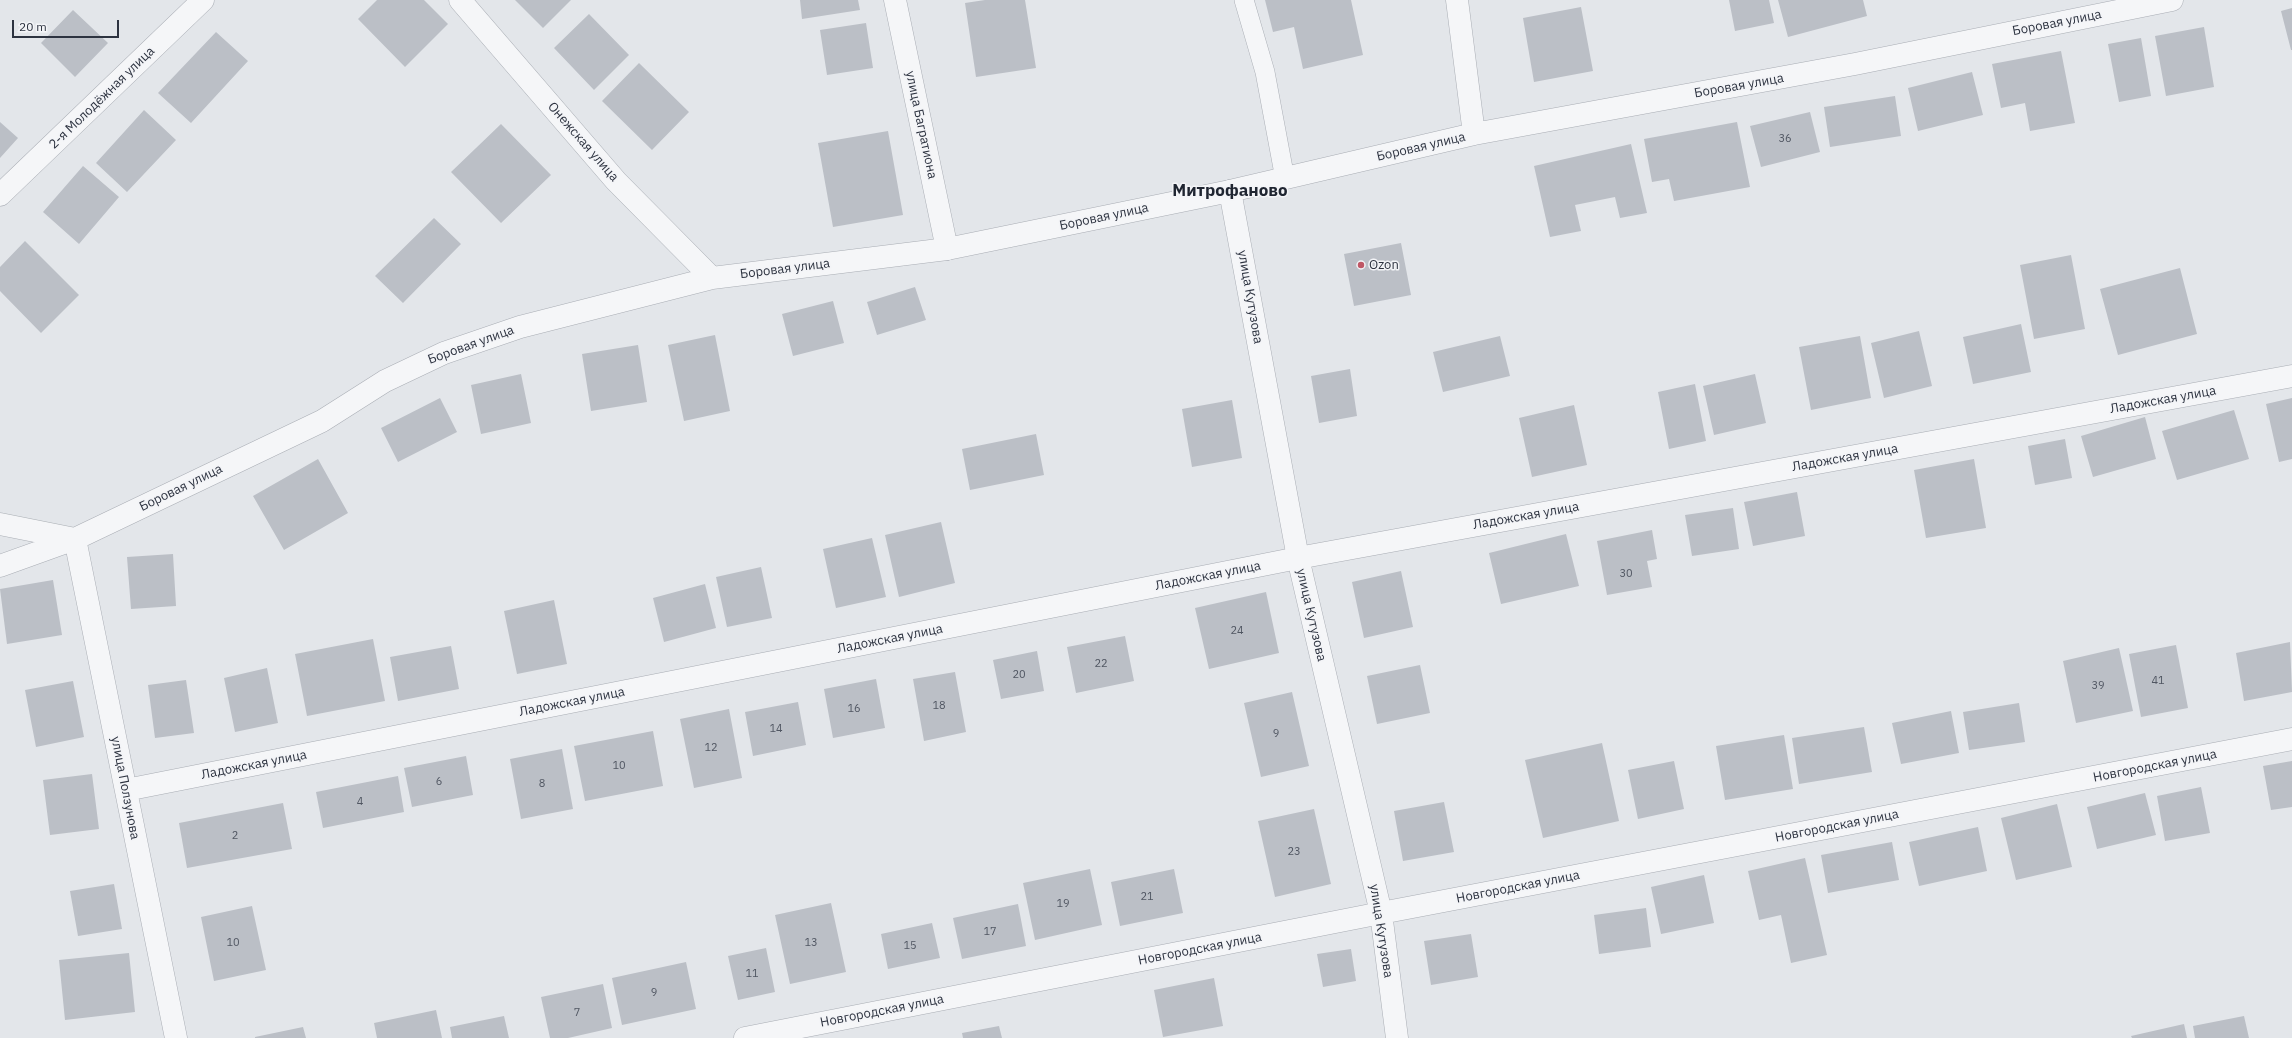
<!DOCTYPE html>
<meta charset="utf-8">
<style>
body{margin:0}
#map{position:relative;width:2292px;height:1038px;overflow:hidden;background:#e3e6ea;font-family:"IBM Plex Sans",sans-serif}
canvas{display:block}
.scale{position:absolute;left:12px;top:20px;width:107px;height:18px;box-sizing:border-box;border:2px solid #2d3340;border-top:0;padding-left:5px;font-size:12px;line-height:14px;white-space:nowrap;color:#2d3340;-webkit-text-stroke:3px #f3f4f7;paint-order:stroke}
</style>
<div id="map">
<canvas width="2292" height="1038"></canvas>
<div class="scale">20 m</div>
</div>
<script>
const ctx = document.querySelector('canvas').getContext('2d');
ctx.lineJoin = 'round';
function fillPath(path, color) {
  ctx.fillStyle = color;
  ctx.fill(path, 'evenodd');
}
function poly(rows) {
  const path = new Path2D();
  for (const r of rows) {
    path.moveTo(r[0], r[1]);
    for (let i = 2; i < r.length; i += 2) path.lineTo(r[i], r[i + 1]);
  }
  return path;
}
function strokePath(path, color, width, dash) {
  ctx.strokeStyle = color;
  ctx.lineWidth = width;
  ctx.lineCap = dash ? 'butt' : 'round';
  ctx.setLineDash(dash || []);
  ctx.stroke(path);
}
function write(font, color, halo, rows, align = 'center') {
  ctx.font = font + ' "IBM Plex Sans",sans-serif';
  ctx.lineWidth = 3;
  ctx.setLineDash([]);
  ctx.textBaseline = 'middle';
  ctx.strokeStyle = halo;
  ctx.fillStyle = color;
  for (const [text, x, y, turn = 0] of rows) {
    ctx.save();
    ctx.translate(x, y);
    ctx.rotate((+turn || 0) * Math.PI / 180);
    ctx.textAlign = isNaN(turn) ? turn : align;
    if (halo) ctx.strokeText(text, 0, 0);
    ctx.fillText(text, 0, 0);
    ctx.restore();
  }
}
const building = poly([
 [377,0,424,0,448,24,405,67,358,19],
 [515,0,571,0,543,28],
 [800,0,858,0,860,10,802,19],
 [985,0,1025,0,1036,68,976,77,965,3],
 [1265,0,1351,0,1363,55,1303,69,1294,27,1273,32],
 [1729,0,1769,0,1774,23,1735,31],
 [1778,0,1863,0,1867,16,1788,37],
 [1581,7,1593,71,1534,82,1523,18],
 [2292,8,2292,50,2291,50,2281,11],
 [73,10,108,43,75,77,41,43],
 [589,14,629,55,594,90,554,48],
 [866,23,873,68,827,75,820,30],
 [2204,27,2214,87,2166,96,2155,36],
 [216,32,248,61,191,123,158,93],
 [2141,38,2151,96,2119,102,2108,44],
 [2061,51,2075,123,2030,131,2025,103,2001,108,1992,64],
 [639,63,689,112,652,150,602,101],
 [1972,72,1983,115,1918,131,1908,88],
 [1895,96,1901,136,1830,147,1824,107],
 [144,110,176,140,127,192,96,163],
 [1810,112,1820,152,1761,167,1750,126],
 [0,122,18,138,0,158],
 [1737,122,1750,187,1674,201,1669,179,1652,182,1644,139],
 [501,124,551,175,501,223,451,172],
 [888,131,903,215,833,227,818,143],
 [1631,144,1647,213,1620,218,1615,197,1575,205,1581,231,1550,237,1534,166],
 [83,166,119,197,79,244,43,212],
 [434,218,461,244,403,303,375,276],
 [25,241,79,295,41,333,0,291,0,267],
 [1401,243,1411,295,1354,306,1344,254],
 [2071,255,2085,329,2034,339,2020,265],
 [2180,268,2197,334,2118,355,2100,289],
 [915,287,926,320,877,335,867,302],
 [833,301,844,343,793,356,782,314],
 [2021,324,2031,372,1973,384,1963,337],
 [1919,331,1932,386,1884,398,1871,343],
 [715,335,730,411,684,421,668,345],
 [1500,336,1510,376,1443,392,1433,352],
 [1860,336,1871,398,1811,410,1799,347],
 [638,345,647,402,591,411,582,354],
 [1350,369,1357,416,1319,423,1311,376],
 [521,374,531,423,481,434,471,385],
 [1755,374,1766,423,1714,435,1703,386],
 [1695,384,1706,441,1669,449,1658,392],
 [440,398,457,432,398,462,381,428],
 [2292,398,2292,459,2279,462,2266,404],
 [1232,400,1242,458,1192,467,1182,409],
 [1574,405,1587,465,1532,477,1519,418],
 [2234,410,2249,459,2177,480,2162,431],
 [2145,417,2156,459,2093,477,2081,436],
 [1036,434,1044,475,970,490,962,449],
 [2065,439,2072,478,2035,485,2028,446],
 [318,459,348,513,284,550,253,496],
 [1974,459,1986,528,1926,538,1914,470],
 [1797,492,1805,536,1753,546,1744,502],
 [1733,508,1739,549,1692,556,1685,515],
 [941,522,955,583,899,597,885,535],
 [1652,530,1657,559,1647,561,1652,587,1607,595,1597,541],
 [1566,534,1579,586,1501,604,1489,553],
 [872,538,886,597,836,608,823,549],
 [173,554,176,606,131,609,127,557],
 [761,567,772,618,727,627,716,577],
 [1401,571,1413,627,1364,638,1352,582],
 [53,580,62,635,7,644,0,589],
 [705,584,716,628,664,642,653,598],
 [1266,592,1279,653,1209,669,1195,608],
 [554,600,567,664,517,674,504,611],
 [1125,636,1134,681,1076,693,1067,647],
 [373,639,385,701,307,716,295,654],
 [2290,642,2292,692,2244,701,2236,653],
 [2176,645,2188,708,2141,717,2129,654],
 [451,646,459,689,398,701,390,657],
 [2119,648,2133,711,2076,723,2063,661],
 [1037,651,1044,691,1001,699,993,660],
 [1420,665,1430,713,1377,724,1367,676],
 [267,668,278,723,235,732,224,678],
 [955,672,966,732,924,741,913,679],
 [876,679,885,728,833,738,824,689],
 [186,680,194,733,155,738,148,685],
 [73,681,84,737,36,747,25,690],
 [1292,692,1309,766,1261,777,1244,703],
 [798,702,806,745,753,756,745,712],
 [2019,703,2025,742,1969,750,1963,712],
 [729,709,742,778,694,788,680,719],
 [1951,711,1959,753,1901,764,1892,723],
 [1864,727,1872,772,1799,784,1792,738],
 [653,731,663,786,585,801,574,746],
 [1784,735,1793,789,1725,800,1716,746],
 [1602,743,1619,821,1543,838,1525,760],
 [562,749,573,809,521,819,510,759],
 [466,756,473,795,412,807,404,768],
 [1674,761,1684,809,1638,819,1628,770],
 [2292,761,2292,807,2271,810,2263,766],
 [92,774,99,829,50,835,43,780],
 [398,776,404,812,323,828,316,792],
 [2201,787,2210,833,2165,841,2157,796],
 [2145,793,2156,835,2097,849,2087,807],
 [1444,802,1454,852,1403,861,1394,811],
 [283,803,292,849,187,868,179,823],
 [2057,804,2072,867,2016,880,2001,818],
 [1314,809,1331,884,1275,897,1258,821],
 [1978,827,1987,871,1919,886,1909,842],
 [1892,842,1899,880,1828,893,1821,855],
 [1805,858,1827,955,1791,963,1781,915,1759,920,1748,871],
 [1090,869,1102,925,1035,940,1023,883],
 [1174,869,1183,913,1120,926,1111,882],
 [1704,875,1714,923,1661,934,1651,887],
 [114,884,122,929,78,936,70,891],
 [831,903,846,972,790,984,775,915],
 [1018,904,1026,946,962,959,953,918],
 [252,906,266,970,214,981,201,917],
 [1646,908,1651,947,1599,954,1594,915],
 [932,923,940,958,888,969,881,934],
 [1471,934,1478,977,1431,985,1424,941],
 [766,948,775,992,738,1000,728,956],
 [1351,949,1356,981,1323,987,1317,954],
 [129,953,135,1012,65,1020,59,960],
 [686,962,696,1009,622,1025,612,978],
 [1214,978,1223,1026,1163,1037,1154,990],
 [603,984,612,1028,568,1038,550,1038,541,997],
 [436,1010,442,1038,377,1038,374,1023],
 [504,1016,509,1038,452,1038,450,1027],
 [2244,1016,2249,1038,2195,1038,2193,1026],
 [2184,1024,2187,1038,2132,1038,2131,1036],
 [999,1026,1002,1038,963,1038,962,1033],
 [303,1027,306,1038,255,1038,255,1037]
]);
const service = poly([
 [1244,0,1265,72,1285,179]
]);
const minor = poly([
 [460,0,616,181,712,278],
 [1457,0,1474,134],
 [1230,191,1474,134,1855,64,2172,0],
 [0,195,203,0],
 [0,524,75,539,322,421,385,381,444,353,520,327,712,278,947,249],
 [0,566,75,539,176,1038],
 [126,790,1298,558,2292,376],
 [1397,1038,1381,913,2292,739]
]);
const tertiary = poly([
 [745,1038,1381,913,1298,558,1230,191,947,249,895,0]
]);
const markers = [
 [1361,265,4,"#bf5765"]
];
const numberNames = [
 ["36",1785,139],
 ["30",1626,574],
 ["24",1237,631],
 ["22",1101,664],
 ["20",1019,675],
 ["41",2158,681],
 ["39",2098,686],
 ["18",939,706],
 ["16",854,709],
 ["14",776,729],
 ["9",1276,734],
 ["12",711,748],
 ["10",619,766],
 ["6",439,782],
 ["8",542,784],
 ["4",360,802],
 ["2",235,836],
 ["23",1294,852],
 ["21",1147,897],
 ["19",1063,904],
 ["17",990,932],
 ["10",233,943],
 ["13",811,943],
 ["15",910,946],
 ["11",752,974],
 ["9",654,993],
 ["7",577,1013]
];
const streetNames = [
 ["Боровая улица",2057,23,-11],
 ["Боровая улица",1739,86,-10],
 ["2-я Молодёжная улица",102,98,-44],
 ["улица Багратиона",921,125,78],
 ["Онежская улица",583,142,49],
 ["Боровая улица",1421,147,-13],
 ["Боровая улица",1104,217,-12],
 ["Боровая улица",785,269,-7],
 ["улица Кутузова",1250,297,80],
 ["Боровая улица",471,345,-20],
 ["Ладожская улица",2163,400,-10],
 ["Ладожская улица",1845,458,-10],
 ["Боровая улица",181,488,-26],
 ["Ладожская улица",1526,516,-10],
 ["Ладожская улица",1208,576,-11],
 ["улица Кутузова",1311,615,77],
 ["Ладожская улица",890,639,-11],
 ["Ладожская улица",572,702,-11],
 ["Ладожская улица",254,765,-11],
 ["Новгородская улица",2155,766,-11],
 ["улица Ползунова",125,788,79],
 ["Новгородская улица",1837,826,-11],
 ["Новгородская улица",1518,887,-11],
 ["улица Кутузова",1381,931,81],
 ["Новгородская улица",1200,949,-11],
 ["Новгородская улица",882,1011,-11]
];
const poiNames = [
 ["Ozon",1369,265]
];
const districtNames = [
 ["Митрофаново",1230,191]
];
fillPath(building, '#bbbfc6');
strokePath(service, '#a9adb4', 20);
strokePath(minor, '#a9adb4', 23);
strokePath(tertiary, '#a9adb4', 23);
strokePath(service, '#f5f6f8', 19);
strokePath(minor, '#f5f6f8', 22);
strokePath(tertiary, '#f5f6f8', 22);
for (const [x, y, r, color] of markers) {
  const dot = new Path2D();
  dot.arc(x, y, r, 0, 2 * Math.PI);
  ctx.fillStyle = color;
  ctx.fill(dot);
  strokePath(dot, '#f3f4f7', 1.5);
}
write('11px', '#505662', null, numberNames);
write('13px', '#2d3340', '#f3f4f7', streetNames);
write('13px', '#2d3340', '#f3f4f7', poiNames, 'left');
write('bold 17px', '#1f2531', '#f3f4f7', districtNames);
</script>
